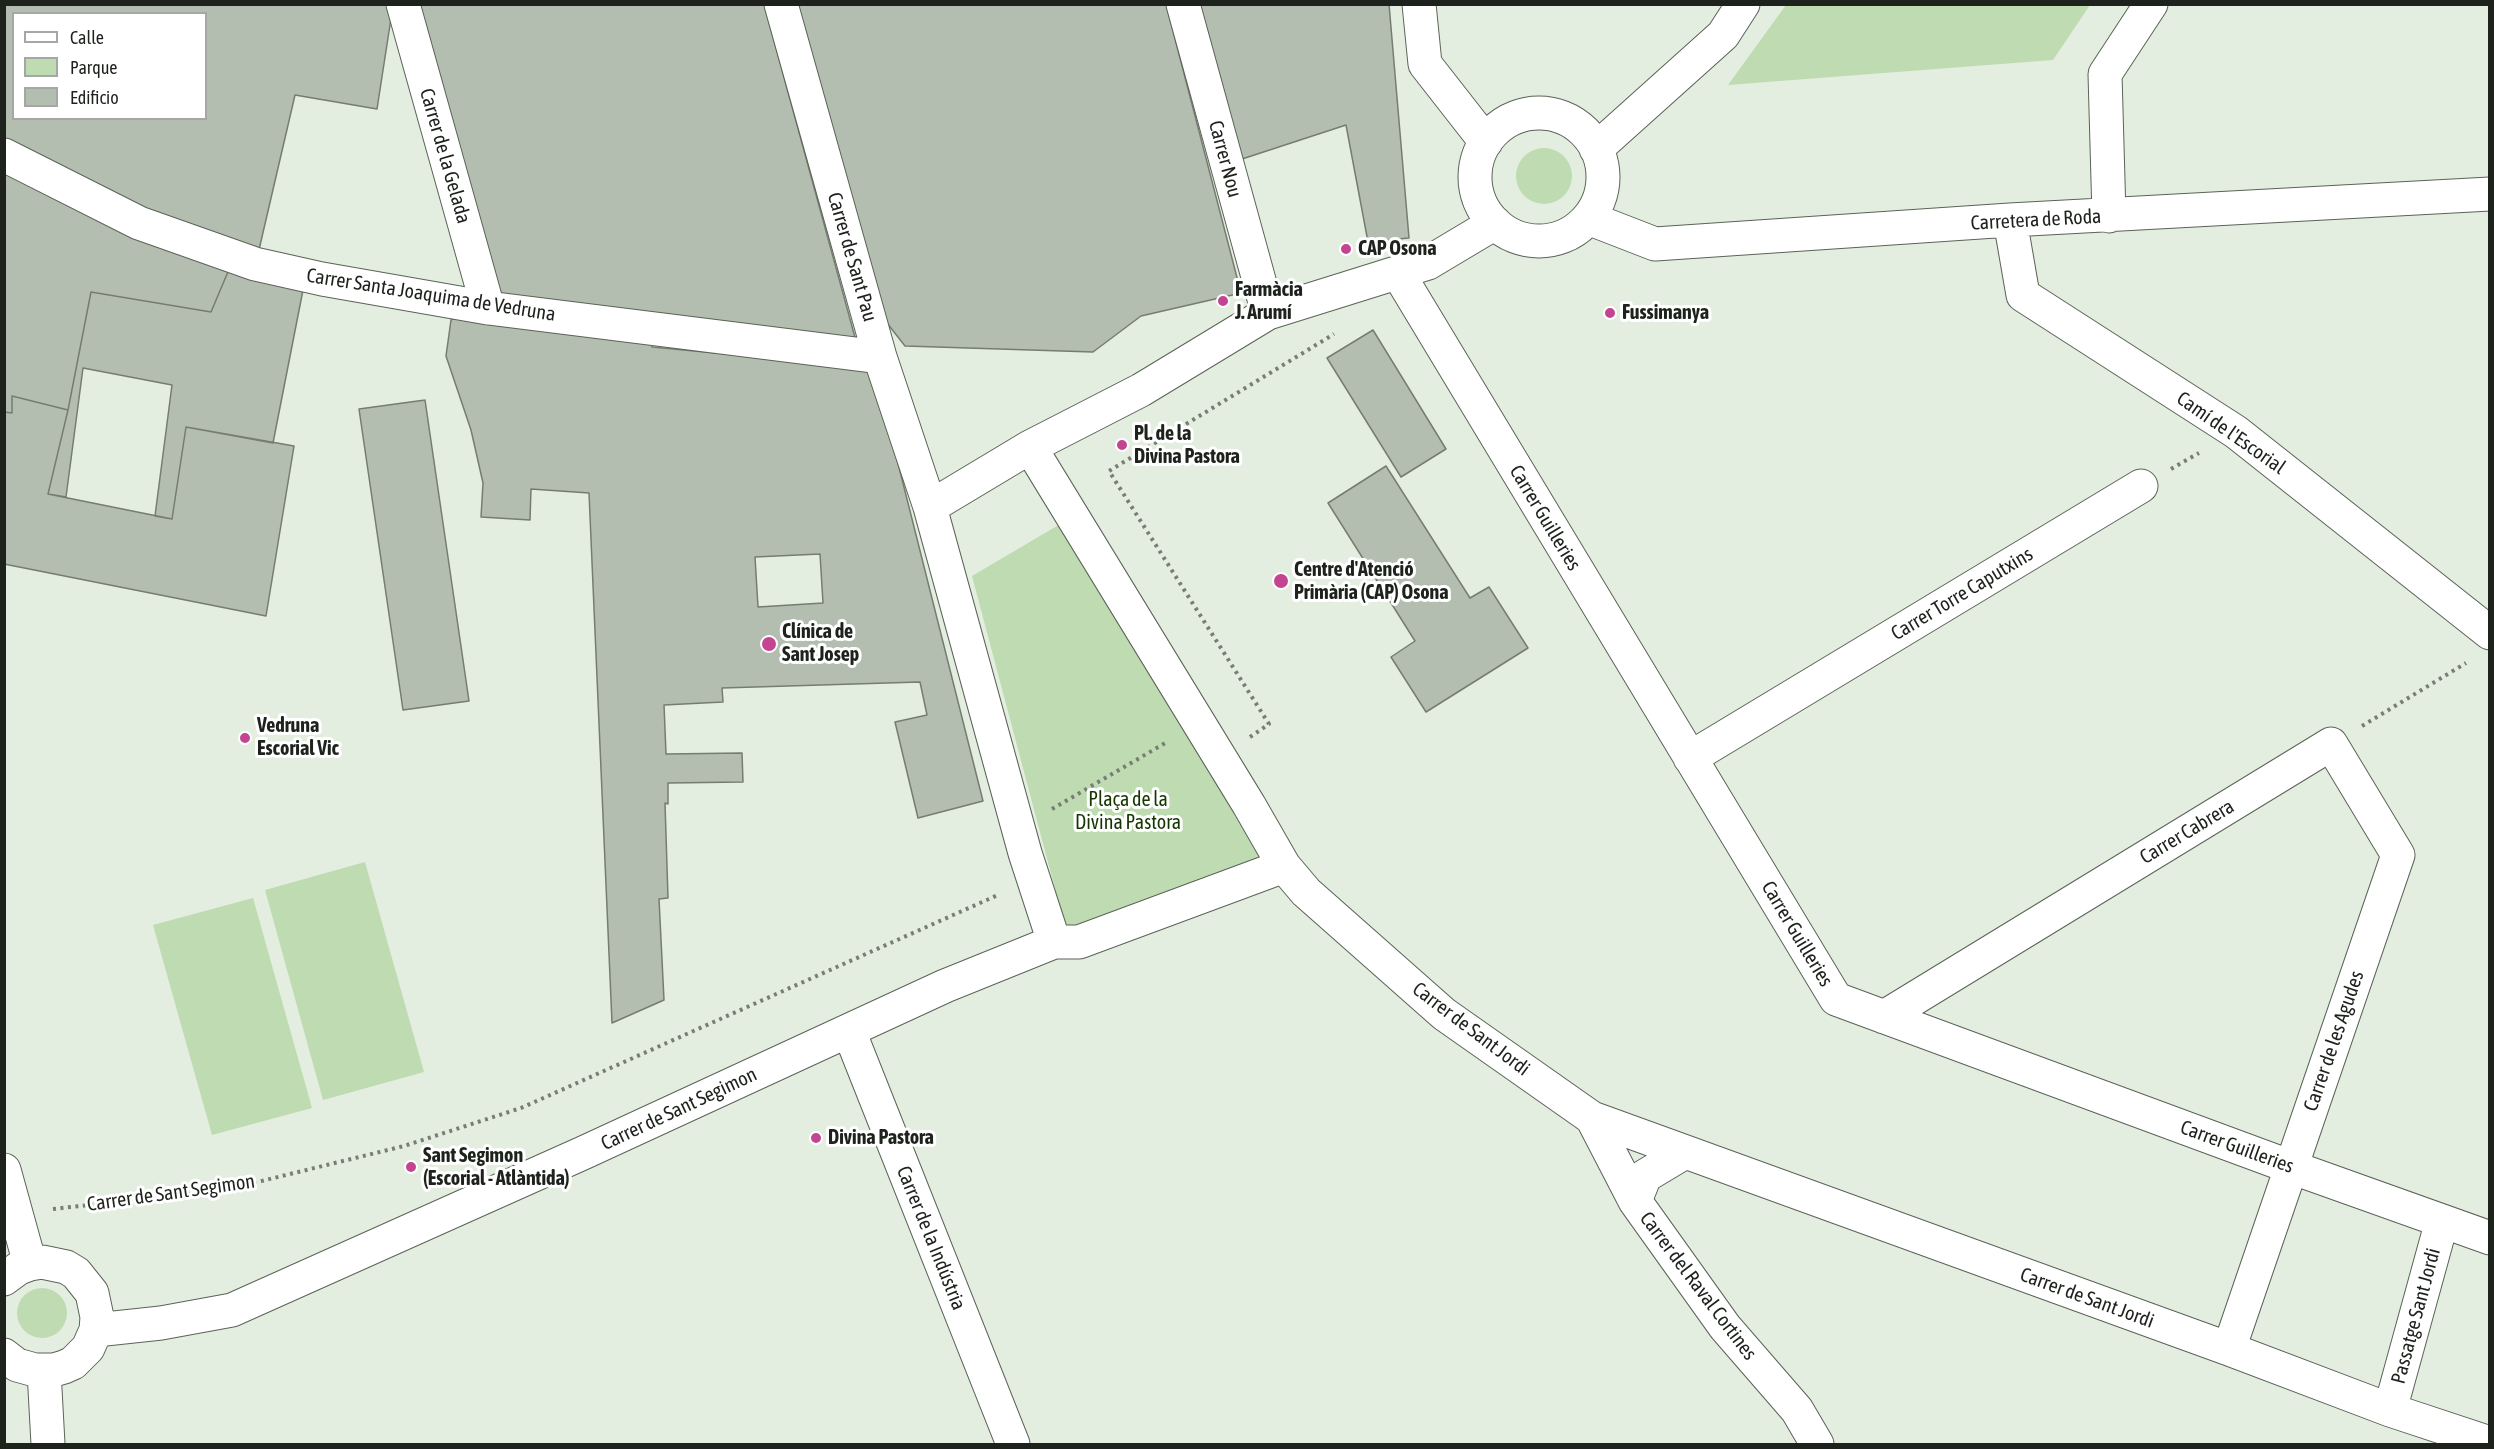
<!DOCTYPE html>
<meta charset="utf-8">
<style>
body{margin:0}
#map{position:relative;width:2494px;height:1449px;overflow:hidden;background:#e4eee0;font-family:"Asap Condensed",sans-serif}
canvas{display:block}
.frame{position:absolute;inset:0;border:6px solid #1e221d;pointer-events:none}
.legend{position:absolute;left:12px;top:12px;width:195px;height:108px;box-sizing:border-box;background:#fff;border:2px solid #a5a7a5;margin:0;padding:8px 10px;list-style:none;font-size:18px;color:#1e221d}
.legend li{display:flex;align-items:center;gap:12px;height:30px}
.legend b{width:30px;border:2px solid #a5a7a5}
</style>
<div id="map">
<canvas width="2494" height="1449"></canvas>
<div class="frame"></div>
<ul class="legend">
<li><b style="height:8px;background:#fff"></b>Calle</li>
<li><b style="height:16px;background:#bedbb1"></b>Parque</li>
<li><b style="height:16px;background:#b4beb0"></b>Edificio</li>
</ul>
</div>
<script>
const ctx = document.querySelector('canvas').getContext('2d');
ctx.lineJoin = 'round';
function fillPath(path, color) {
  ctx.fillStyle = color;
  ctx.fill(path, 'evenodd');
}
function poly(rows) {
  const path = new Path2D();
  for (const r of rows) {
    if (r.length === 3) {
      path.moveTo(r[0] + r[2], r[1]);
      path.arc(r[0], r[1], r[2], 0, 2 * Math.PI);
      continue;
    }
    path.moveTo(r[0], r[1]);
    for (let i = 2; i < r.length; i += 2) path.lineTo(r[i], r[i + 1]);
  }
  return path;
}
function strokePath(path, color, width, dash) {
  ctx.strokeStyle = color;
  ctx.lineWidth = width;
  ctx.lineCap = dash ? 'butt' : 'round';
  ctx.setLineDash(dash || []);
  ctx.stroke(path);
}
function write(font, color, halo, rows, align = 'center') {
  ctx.font = font + ' "Asap Condensed",sans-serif';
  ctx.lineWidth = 6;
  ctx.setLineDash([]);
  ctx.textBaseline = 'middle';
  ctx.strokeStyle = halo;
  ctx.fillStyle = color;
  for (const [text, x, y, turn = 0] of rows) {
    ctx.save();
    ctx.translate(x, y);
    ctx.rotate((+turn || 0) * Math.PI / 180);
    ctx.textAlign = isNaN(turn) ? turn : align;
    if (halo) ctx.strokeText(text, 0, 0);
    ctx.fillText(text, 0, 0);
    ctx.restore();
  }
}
const green = poly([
 [1786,5,1786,4,2090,5,2053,60,1728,85],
 [1544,176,28],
 [1062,523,1263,863,1066,930,972,576],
 [365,862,424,1072,323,1100,265,890],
 [253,898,312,1108,212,1135,153,925],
 [42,1313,25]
]);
const building = poly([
 [4,4,390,4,392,12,377,109,295,95,258,254,112,197,4,141,4,4],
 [14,14,206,14,206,118,14,118,14,14],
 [415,4,764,4,856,341,495,299,415,4],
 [797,4,1166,4,1241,293,1141,316,1093,352,905,346,872,304,797,4],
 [1198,4,1389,4,1409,238,1368,242,1346,125,1239,160,1198,4],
 [4,164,230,267,211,312,91,292,68,410,12,396,12,413,4,412,4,164],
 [230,267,303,290,273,443,186,427,172,519,155,516,172,385,83,368,66,497,48,494,68,410,91,292,211,312,230,267],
 [467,312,653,342,652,347,874,368,983,801,918,818,895,722,927,715,920,682,722,688,723,702,664,705,666,754,742,753,743,782,668,783,668,804,665,803,668,898,659,899,664,1000,612,1023,589,493,531,489,530,520,481,517,483,483,471,430,446,356,451,320,467,312],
 [820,554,823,603,758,607,755,557,820,554],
 [1373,330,1446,449,1401,477,1327,358,1373,330],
 [12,396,68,410,48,494,172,519,186,427,294,446,266,616,4,564,4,412,12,413,12,396],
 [425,400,469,701,403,710,359,409,425,400],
 [1386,466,1470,598,1489,587,1528,648,1426,712,1391,657,1415,641,1328,503,1386,466]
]);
const path = poly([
 [2171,469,2199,453],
 [2362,726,2466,663],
 [1250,737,1269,724,1109,471,1334,334],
 [1052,809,1167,742],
 [53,1209,225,1190,404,1146,521,1108,998,895]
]);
const street = poly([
 [403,4,488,308],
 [781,4,880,357,930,507,1025,853,1054,942],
 [1183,4,1268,313],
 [1419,4,1425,64,1486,142],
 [1539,177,64],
 [1596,149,1723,35,1743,4],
 [4,155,139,223,255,264,322,279,488,308,880,357],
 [2109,216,2105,74,2151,4],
 [1588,218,1655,244,2010,220,2490,194],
 [2010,220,2023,295,2236,432,2490,633],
 [1398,273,1836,999,2291,1167,2490,1238],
 [1030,447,1249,805,1284,866,1306,892,1444,1014,1592,1118,2229,1349,2390,1410,2490,1443],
 [930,507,1030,447,1141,390,1268,313,1428,263,1495,223],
 [1690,758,2141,486],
 [1884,1017,2331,744,2398,855,2229,1349],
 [849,1031,1013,1444],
 [1592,1118,1635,1201,1725,1327,1797,1410,1817,1444],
 [4,1170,30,1264],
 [1635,1201,1645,1176,1685,1152],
 [4,1279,19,1268,30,1264,42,1262,66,1267,76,1273,92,1293,97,1317,96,1330,88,1348,73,1363,64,1367,54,1370,35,1370,17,1365,4,1355],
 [96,1330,161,1323,232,1310,583,1153,945,986,1054,942,1079,942,1284,866],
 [44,1371,48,1444],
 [2390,1410,2442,1221]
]);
const markers = [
 [1346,249,6,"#c34592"],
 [1223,301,6,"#c34592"],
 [1610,313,6,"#c34592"],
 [1122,445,6,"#c34592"],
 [1281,581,8,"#c34592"],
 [769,644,8,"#c34592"],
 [245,738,6,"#c34592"],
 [816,1138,6,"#c34592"],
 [411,1167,6,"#c34592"]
];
const streetNames = [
 ["Carrer de la Gelada",445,156,74],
 ["Carrer Nou",1225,159,75],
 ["Carretera de Roda",2036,220,-3],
 ["Carrer de Sant Pau",852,257,74],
 ["Carrer Santa Joaquima de Vedruna",431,295,9],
 ["Camí de l'Escorial",2231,433,35],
 ["Carrer Guilleries",1545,518,59],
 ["Carrer Torre Caputxins",1962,594,-31],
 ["Carrer Cabrera",2187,832,-31],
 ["Carrer Guilleries",1797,934,59],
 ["Carrer de Sant Jordi",1471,1029,37],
 ["Carrer de les Agudes",2334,1041,-71],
 ["Carrer de Sant Segimon",679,1109,-25],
 ["Carrer Guilleries",2237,1147,20],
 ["Carrer de Sant Segimon",171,1193,-8],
 ["Carrer de la Indústria",931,1238,68],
 ["Carrer del Raval Cortines",1698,1286,53],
 ["Carrer de Sant Jordi",2087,1298,20],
 ["Passatge Sant Jordi",2416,1316,-75]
];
const poiNames = [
 ["CAP Osona",1358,249],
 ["Farmàcia",1235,290],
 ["J. Arumí",1235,313],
 ["Fussimanya",1622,313],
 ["Pl. de la",1134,434],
 ["Divina Pastora",1134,457],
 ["Centre d'Atenció",1294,570],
 ["Primària (CAP) Osona",1294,593],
 ["Clínica de",782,632],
 ["Sant Josep",782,655],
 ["Vedruna",257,726],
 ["Escorial Vic",257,749],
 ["Divina Pastora",828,1138],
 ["Sant Segimon",423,1156],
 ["(Escorial - Atlàntida)",423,1179]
];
const parkNames = [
 ["Plaça de la",1128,800],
 ["Divina Pastora",1128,823]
];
fillPath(green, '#bedbb1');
fillPath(building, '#b4beb0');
strokePath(building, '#747d70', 1.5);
strokePath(street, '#5a6357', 35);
strokePath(path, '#787e75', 4, [3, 4.5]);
strokePath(street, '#fff', 33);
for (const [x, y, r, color] of markers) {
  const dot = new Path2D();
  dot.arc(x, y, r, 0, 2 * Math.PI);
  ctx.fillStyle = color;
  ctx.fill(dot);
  strokePath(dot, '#fff', 2);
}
write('20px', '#1e221d', '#fff', streetNames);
write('bold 20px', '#1e221d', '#fff', poiNames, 'left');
write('20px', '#153601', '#fff', parkNames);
</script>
